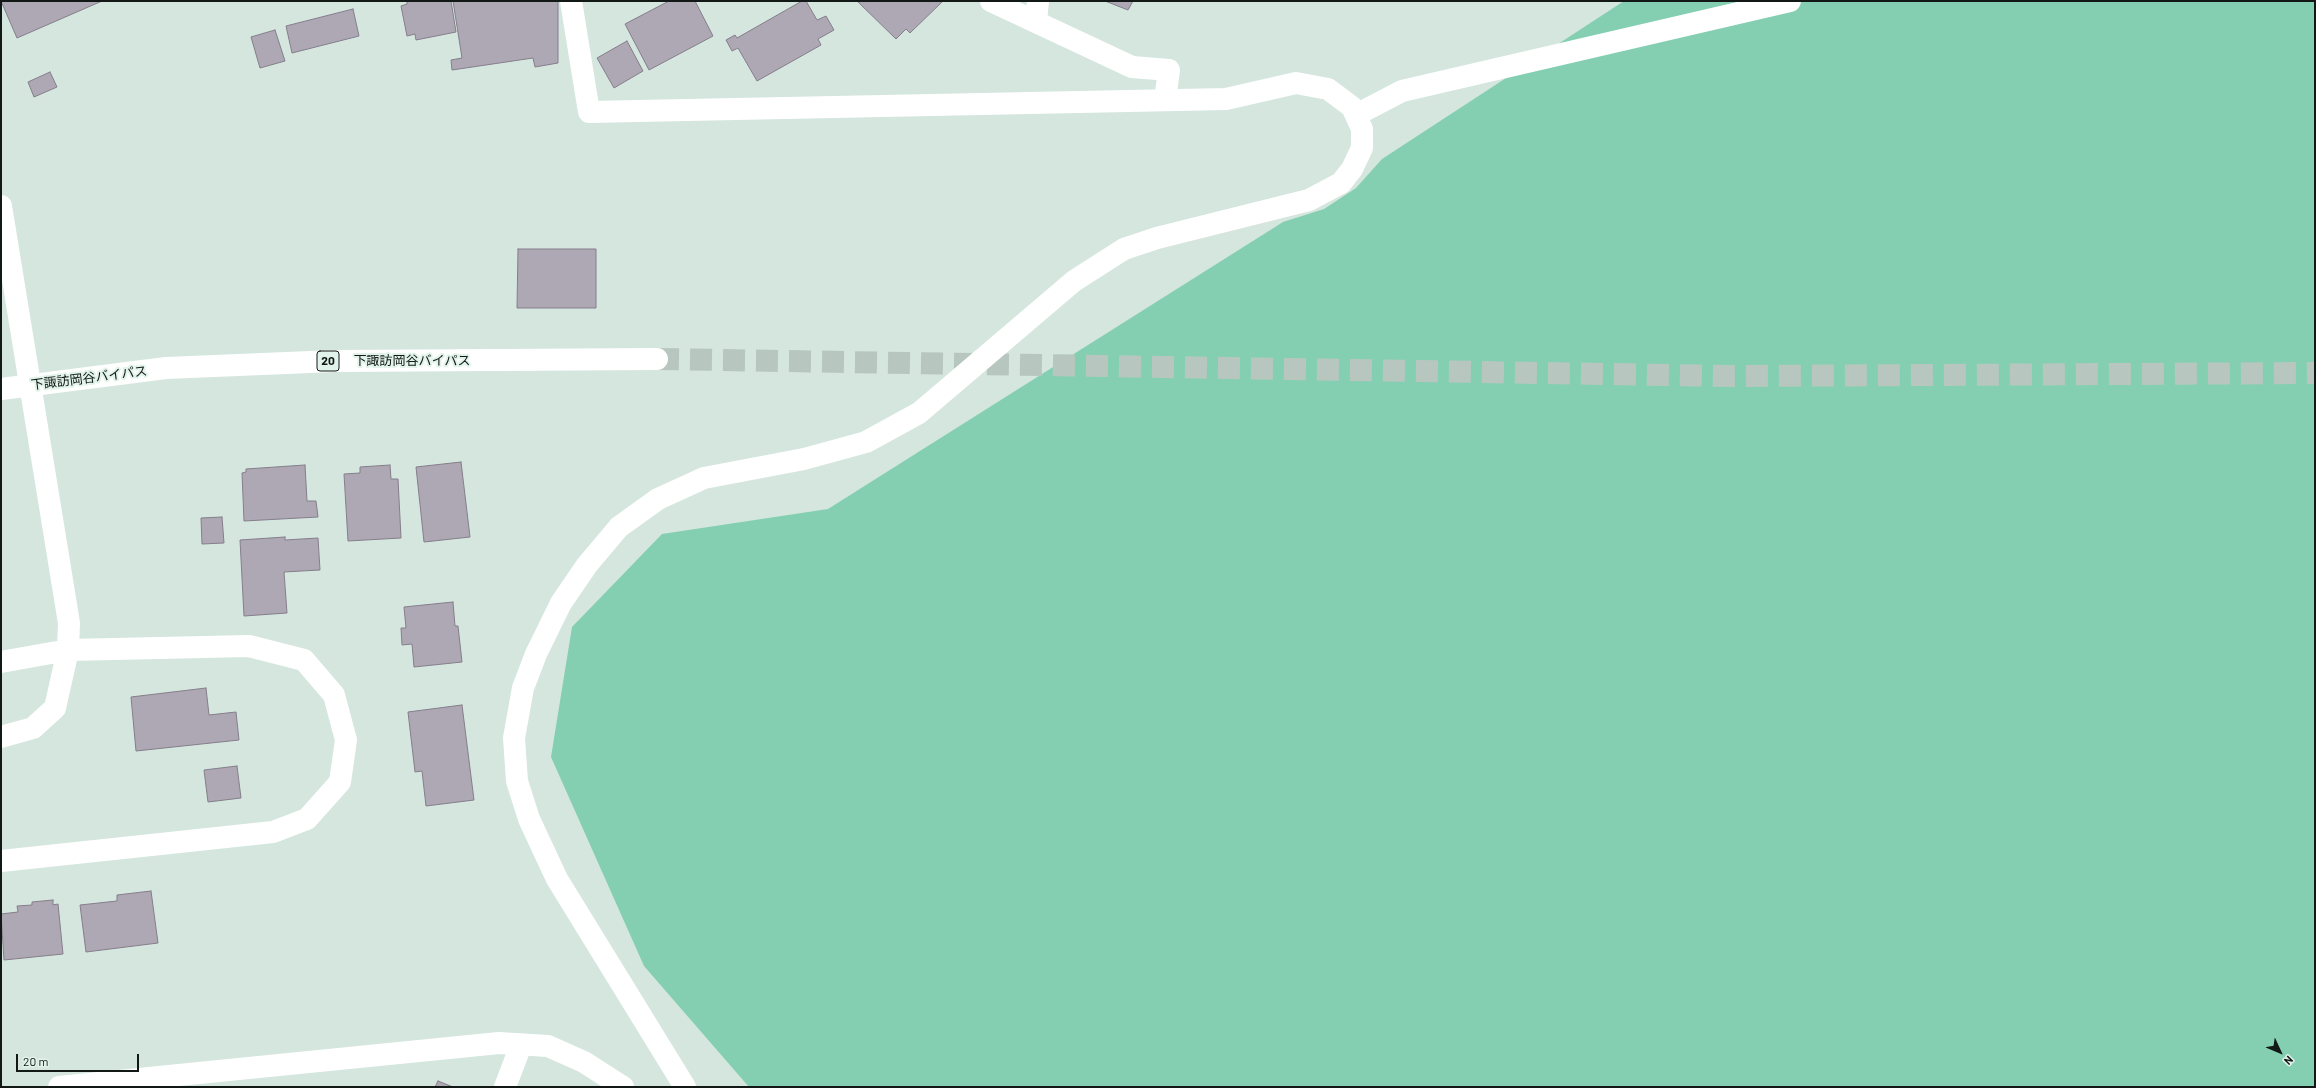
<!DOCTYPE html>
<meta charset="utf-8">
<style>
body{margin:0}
#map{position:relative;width:2316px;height:1088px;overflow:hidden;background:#d4e6de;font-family:Barlow,sans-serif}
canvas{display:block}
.frame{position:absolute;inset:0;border:2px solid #121815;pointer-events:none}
.north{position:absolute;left:2260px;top:1032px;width:40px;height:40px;-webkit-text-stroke:3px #e1f3eb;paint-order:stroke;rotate:134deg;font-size:11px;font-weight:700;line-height:16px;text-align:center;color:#121815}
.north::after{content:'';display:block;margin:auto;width:14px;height:18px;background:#121815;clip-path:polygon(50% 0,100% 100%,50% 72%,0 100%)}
.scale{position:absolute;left:16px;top:1054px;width:123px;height:18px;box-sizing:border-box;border:2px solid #121815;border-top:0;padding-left:5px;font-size:12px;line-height:14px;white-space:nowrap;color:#121815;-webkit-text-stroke:3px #e1f3eb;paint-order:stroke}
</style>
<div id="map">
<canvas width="2316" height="1088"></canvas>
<div class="frame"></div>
<div class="north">N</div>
<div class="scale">20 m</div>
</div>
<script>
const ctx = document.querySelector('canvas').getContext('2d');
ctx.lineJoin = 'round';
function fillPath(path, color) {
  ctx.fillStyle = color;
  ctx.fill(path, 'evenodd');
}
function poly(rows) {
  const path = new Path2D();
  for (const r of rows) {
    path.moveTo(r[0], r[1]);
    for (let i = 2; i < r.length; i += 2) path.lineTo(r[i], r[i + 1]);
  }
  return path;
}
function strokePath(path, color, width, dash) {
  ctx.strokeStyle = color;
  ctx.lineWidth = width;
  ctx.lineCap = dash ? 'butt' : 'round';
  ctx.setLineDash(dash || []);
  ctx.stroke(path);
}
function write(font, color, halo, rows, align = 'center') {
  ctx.font = font + ' Barlow,"Noto Sans JP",sans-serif';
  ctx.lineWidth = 4;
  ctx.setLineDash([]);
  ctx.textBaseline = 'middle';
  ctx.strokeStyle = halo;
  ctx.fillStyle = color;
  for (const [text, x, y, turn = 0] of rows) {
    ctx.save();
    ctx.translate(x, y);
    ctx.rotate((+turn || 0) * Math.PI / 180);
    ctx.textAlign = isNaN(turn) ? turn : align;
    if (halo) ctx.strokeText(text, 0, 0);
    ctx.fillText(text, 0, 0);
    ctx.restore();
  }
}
const green = poly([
 [1624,1,2315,1,2315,1087,749,1087,644,966,551,757,572,627,662,534,828,509,1283,222,1324,209,1356,188,1382,159]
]);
const building = poly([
 [1,1,102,1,17,38,1,1],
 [407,1,451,1,456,32,416,40,415,34,407,36,401,6,407,4,407,1],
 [453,1,558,1,558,63,535,67,533,58,452,70,451,60,462,58,453,1],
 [669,1,695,1,713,36,649,70,625,24,669,1],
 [802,1,806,1,817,20,826,16,834,30,818,39,821,45,757,81,738,48,732,51,726,40,735,35,737,38,802,1],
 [857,1,943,1,910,33,906,29,896,39,857,1],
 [1105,1,1133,1,1128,10,1105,1],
 [353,9,359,36,292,53,286,26,353,9],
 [275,30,285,61,260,68,251,37,275,30],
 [627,41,643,71,614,88,597,58,627,41],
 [50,72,57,87,34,97,28,82,50,72],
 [518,249,596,249,596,308,517,308,518,249],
 [461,462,470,537,424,542,416,467,461,462],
 [305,465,307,501,316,501,318,517,244,521,242,473,246,472,246,469,305,465],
 [390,465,391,479,398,479,401,538,348,541,344,474,360,473,360,467,390,465],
 [222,517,224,543,202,544,201,518,222,517],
 [285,537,285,540,318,538,320,570,284,572,287,613,244,616,240,540,285,537],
 [453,602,455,626,458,626,462,662,414,667,412,644,402,645,401,628,406,628,404,607,453,602],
 [206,688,209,715,236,712,239,740,136,751,131,697,206,688],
 [462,705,474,800,426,806,422,771,415,772,408,712,462,705],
 [237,766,241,798,208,802,204,770,237,766],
 [151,891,158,943,86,952,80,905,117,901,117,895,151,891],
 [53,900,53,905,58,904,63,954,4,960,1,914,18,912,17,906,32,905,32,902,53,900],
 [438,1081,453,1087,435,1087,438,1081]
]);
const trunkTunnel = poly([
 [657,359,1733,376,2315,373]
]);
const minor = poly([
 [571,1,589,112,1226,99,1296,83,1328,89,1352,107,1362,129,1362,148,1352,169,1341,183,1309,200,1157,238,1124,249,1074,281,919,413,866,442,804,459,704,478,658,499,619,527,587,565,561,603,536,654,523,688,514,738,517,781,529,819,557,879,685,1087],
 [991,1,1132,67,1169,70,1165,100],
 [1036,21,1038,1],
 [1356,115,1402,91,1790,1],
 [1,206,69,623,68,650,55,708,33,728,1,737],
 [1,662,68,650,249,646,304,660,334,695,346,740,340,782,307,819,273,832,1,861],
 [59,1087,499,1043,548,1046,584,1062,623,1087],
 [505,1087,521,1045]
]);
const trunk = poly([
 [1,389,166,368,335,361,657,359]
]);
const shields = [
 [328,361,22]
];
const shieldNames = [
 ["20",328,361]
];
const streetNames = [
 ["下諏訪岡谷バイパス",412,361],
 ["下諏訪岡谷バイパス",89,378,-7]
];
fillPath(green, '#84cfb2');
fillPath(building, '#aea7b4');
strokePath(building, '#847e8b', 1);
strokePath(trunkTunnel, '#b7c7c0', 22, [22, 11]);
strokePath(minor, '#fff', 22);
strokePath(trunk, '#fff', 22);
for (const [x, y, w] of shields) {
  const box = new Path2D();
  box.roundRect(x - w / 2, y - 10, w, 20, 3);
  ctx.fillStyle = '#e1f3eb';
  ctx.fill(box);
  strokePath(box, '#121815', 1);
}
write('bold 12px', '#121815', null, shieldNames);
write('13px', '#121815', '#e1f3eb', streetNames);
</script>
